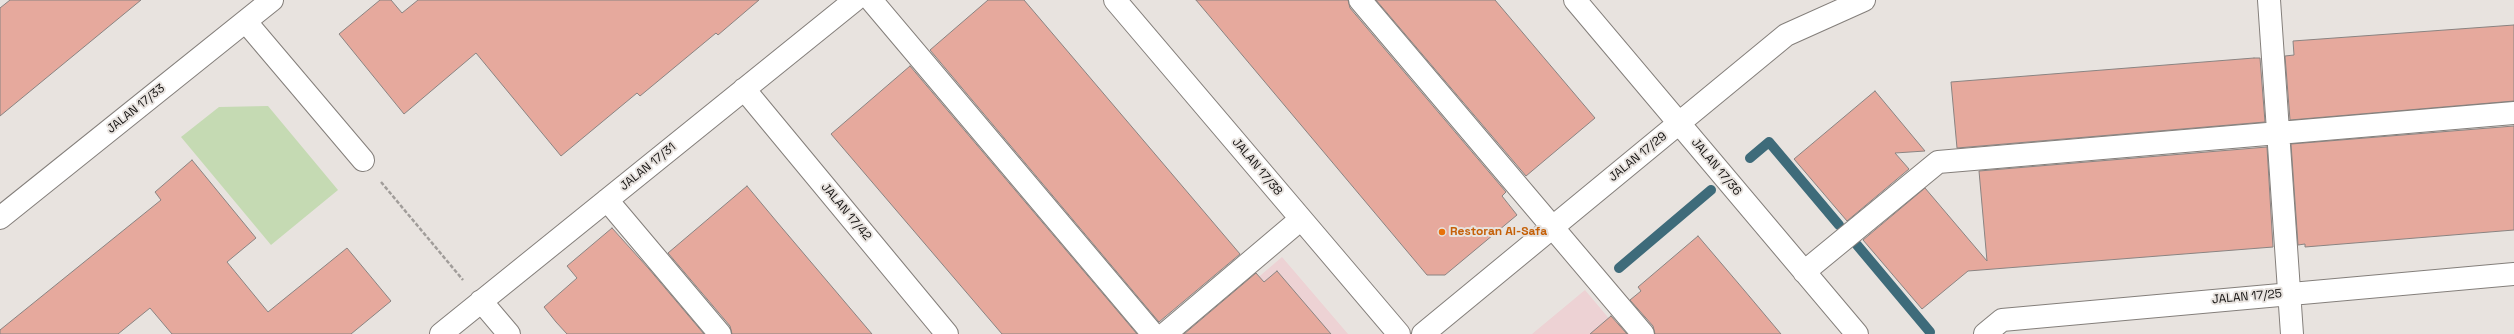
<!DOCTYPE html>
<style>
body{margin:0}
canvas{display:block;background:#e8e3df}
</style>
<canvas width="2514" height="334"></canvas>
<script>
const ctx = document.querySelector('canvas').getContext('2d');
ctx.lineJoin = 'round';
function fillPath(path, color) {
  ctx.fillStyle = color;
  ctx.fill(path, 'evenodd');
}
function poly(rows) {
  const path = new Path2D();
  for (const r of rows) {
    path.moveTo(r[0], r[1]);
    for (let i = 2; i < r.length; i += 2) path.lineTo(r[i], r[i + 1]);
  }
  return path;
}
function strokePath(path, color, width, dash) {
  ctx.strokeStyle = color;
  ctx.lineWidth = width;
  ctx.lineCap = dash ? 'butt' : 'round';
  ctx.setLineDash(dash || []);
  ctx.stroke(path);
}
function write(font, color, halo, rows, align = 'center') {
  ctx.font = font + ' "Space Grotesk",sans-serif';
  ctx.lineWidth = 4;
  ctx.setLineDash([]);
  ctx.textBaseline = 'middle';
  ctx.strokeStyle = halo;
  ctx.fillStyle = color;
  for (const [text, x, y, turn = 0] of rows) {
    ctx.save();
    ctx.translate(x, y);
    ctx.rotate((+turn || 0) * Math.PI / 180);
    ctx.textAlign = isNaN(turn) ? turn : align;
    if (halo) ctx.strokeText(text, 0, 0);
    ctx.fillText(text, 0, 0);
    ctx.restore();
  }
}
const commercial = poly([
 [1282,257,1348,334,1192,334],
 [1585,290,1622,334,1532,334]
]);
const green = poly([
 [268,106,338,190,271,245,181,137,219,107]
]);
const stream = poly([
 [1750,158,1769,142,1839,225],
 [1857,245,1930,332],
 [1619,268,1711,190]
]);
const building = poly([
 [10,0,141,0,0,116,0,8,10,0],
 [380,0,391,0,402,13,418,0,759,0,718,35,716,33,640,96,637,93,561,156,476,53,404,114,339,34,380,0],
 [988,0,1024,0,1240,254,1159,322,930,50,988,0],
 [1196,0,1348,0,1350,8,1506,192,1502,196,1517,215,1445,275,1427,275,1196,0],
 [1376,0,1495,0,1595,118,1526,176,1376,0],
 [2514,25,2514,101,2290,120,2285,56,2294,55,2293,41,2514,25],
 [2254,58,2260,58,2265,122,1957,148,1951,82,2254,58],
 [910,66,1137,334,1002,334,831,134,910,66],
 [1875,91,1925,151,1895,153,1909,169,1847,221,1794,159,1875,91],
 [2514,126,2514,230,2305,247,2305,244,2298,245,2291,144,2514,126],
 [2267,147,2273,247,1968,271,1922,309,1863,240,1925,188,1987,261,1979,171,2267,147],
 [192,160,256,238,227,262,268,312,347,248,391,301,351,334,172,334,150,308,118,334,0,334,0,330,161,200,155,192,192,160],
 [747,186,777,222,872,334,732,334,730,326,668,253,747,186],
 [612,228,649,269,704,334,567,334,556,322,544,307,577,278,567,266,612,228],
 [1698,236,1744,290,1781,334,1655,334,1653,326,1630,300,1641,291,1638,287,1698,236],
 [1277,271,1331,334,1184,334,1256,273,1264,282,1277,271],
 [1611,316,1627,334,1590,334,1611,316]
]);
const path = poly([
 [381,182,463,280]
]);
const minor = poly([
 [871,0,1153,334],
 [1115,0,1399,334],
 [1360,0,1643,334],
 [1575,0,1857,334],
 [2269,0,2292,334],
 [246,22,363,160],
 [744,89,947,334],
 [607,200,720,334],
 [0,218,272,0],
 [1804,272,1938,162,2514,113],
 [481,301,509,334],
 [441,334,855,0],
 [1165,334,1301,219],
 [1423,334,1786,35,1864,0],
 [1985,334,2002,320,2514,274]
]);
const markers = [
 [1442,232,4,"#e8710a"]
];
const streetNames = [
 ["JALAN 17/33",136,109,-39],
 ["JALAN 17/29",1638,157,-39],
 ["JALAN 17/31",648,167,-39],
 ["JALAN 17/38",1257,167,50],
 ["JALAN 17/36",1716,167,50],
 ["JALAN 17/42",846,212,50],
 ["JALAN 17/25",2247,297,-5]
];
const foodNames = [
 ["Restoran Al-Safa",1450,232]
];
fillPath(commercial, '#edd2d4');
fillPath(green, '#c5dab3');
strokePath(stream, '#3e6b7a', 10);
fillPath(building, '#e6a99d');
strokePath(building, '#8a8482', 1);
strokePath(minor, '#847f7b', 24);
strokePath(path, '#a19d9a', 2.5, [4, 2]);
strokePath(minor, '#fff', 22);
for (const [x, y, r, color] of markers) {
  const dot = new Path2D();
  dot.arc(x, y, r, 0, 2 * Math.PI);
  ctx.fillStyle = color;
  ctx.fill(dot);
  strokePath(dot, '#e8e3df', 1.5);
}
write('12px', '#151312', '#e8e3df', streetNames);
write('bold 12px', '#c56008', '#e8e3df', foodNames, 'left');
</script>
